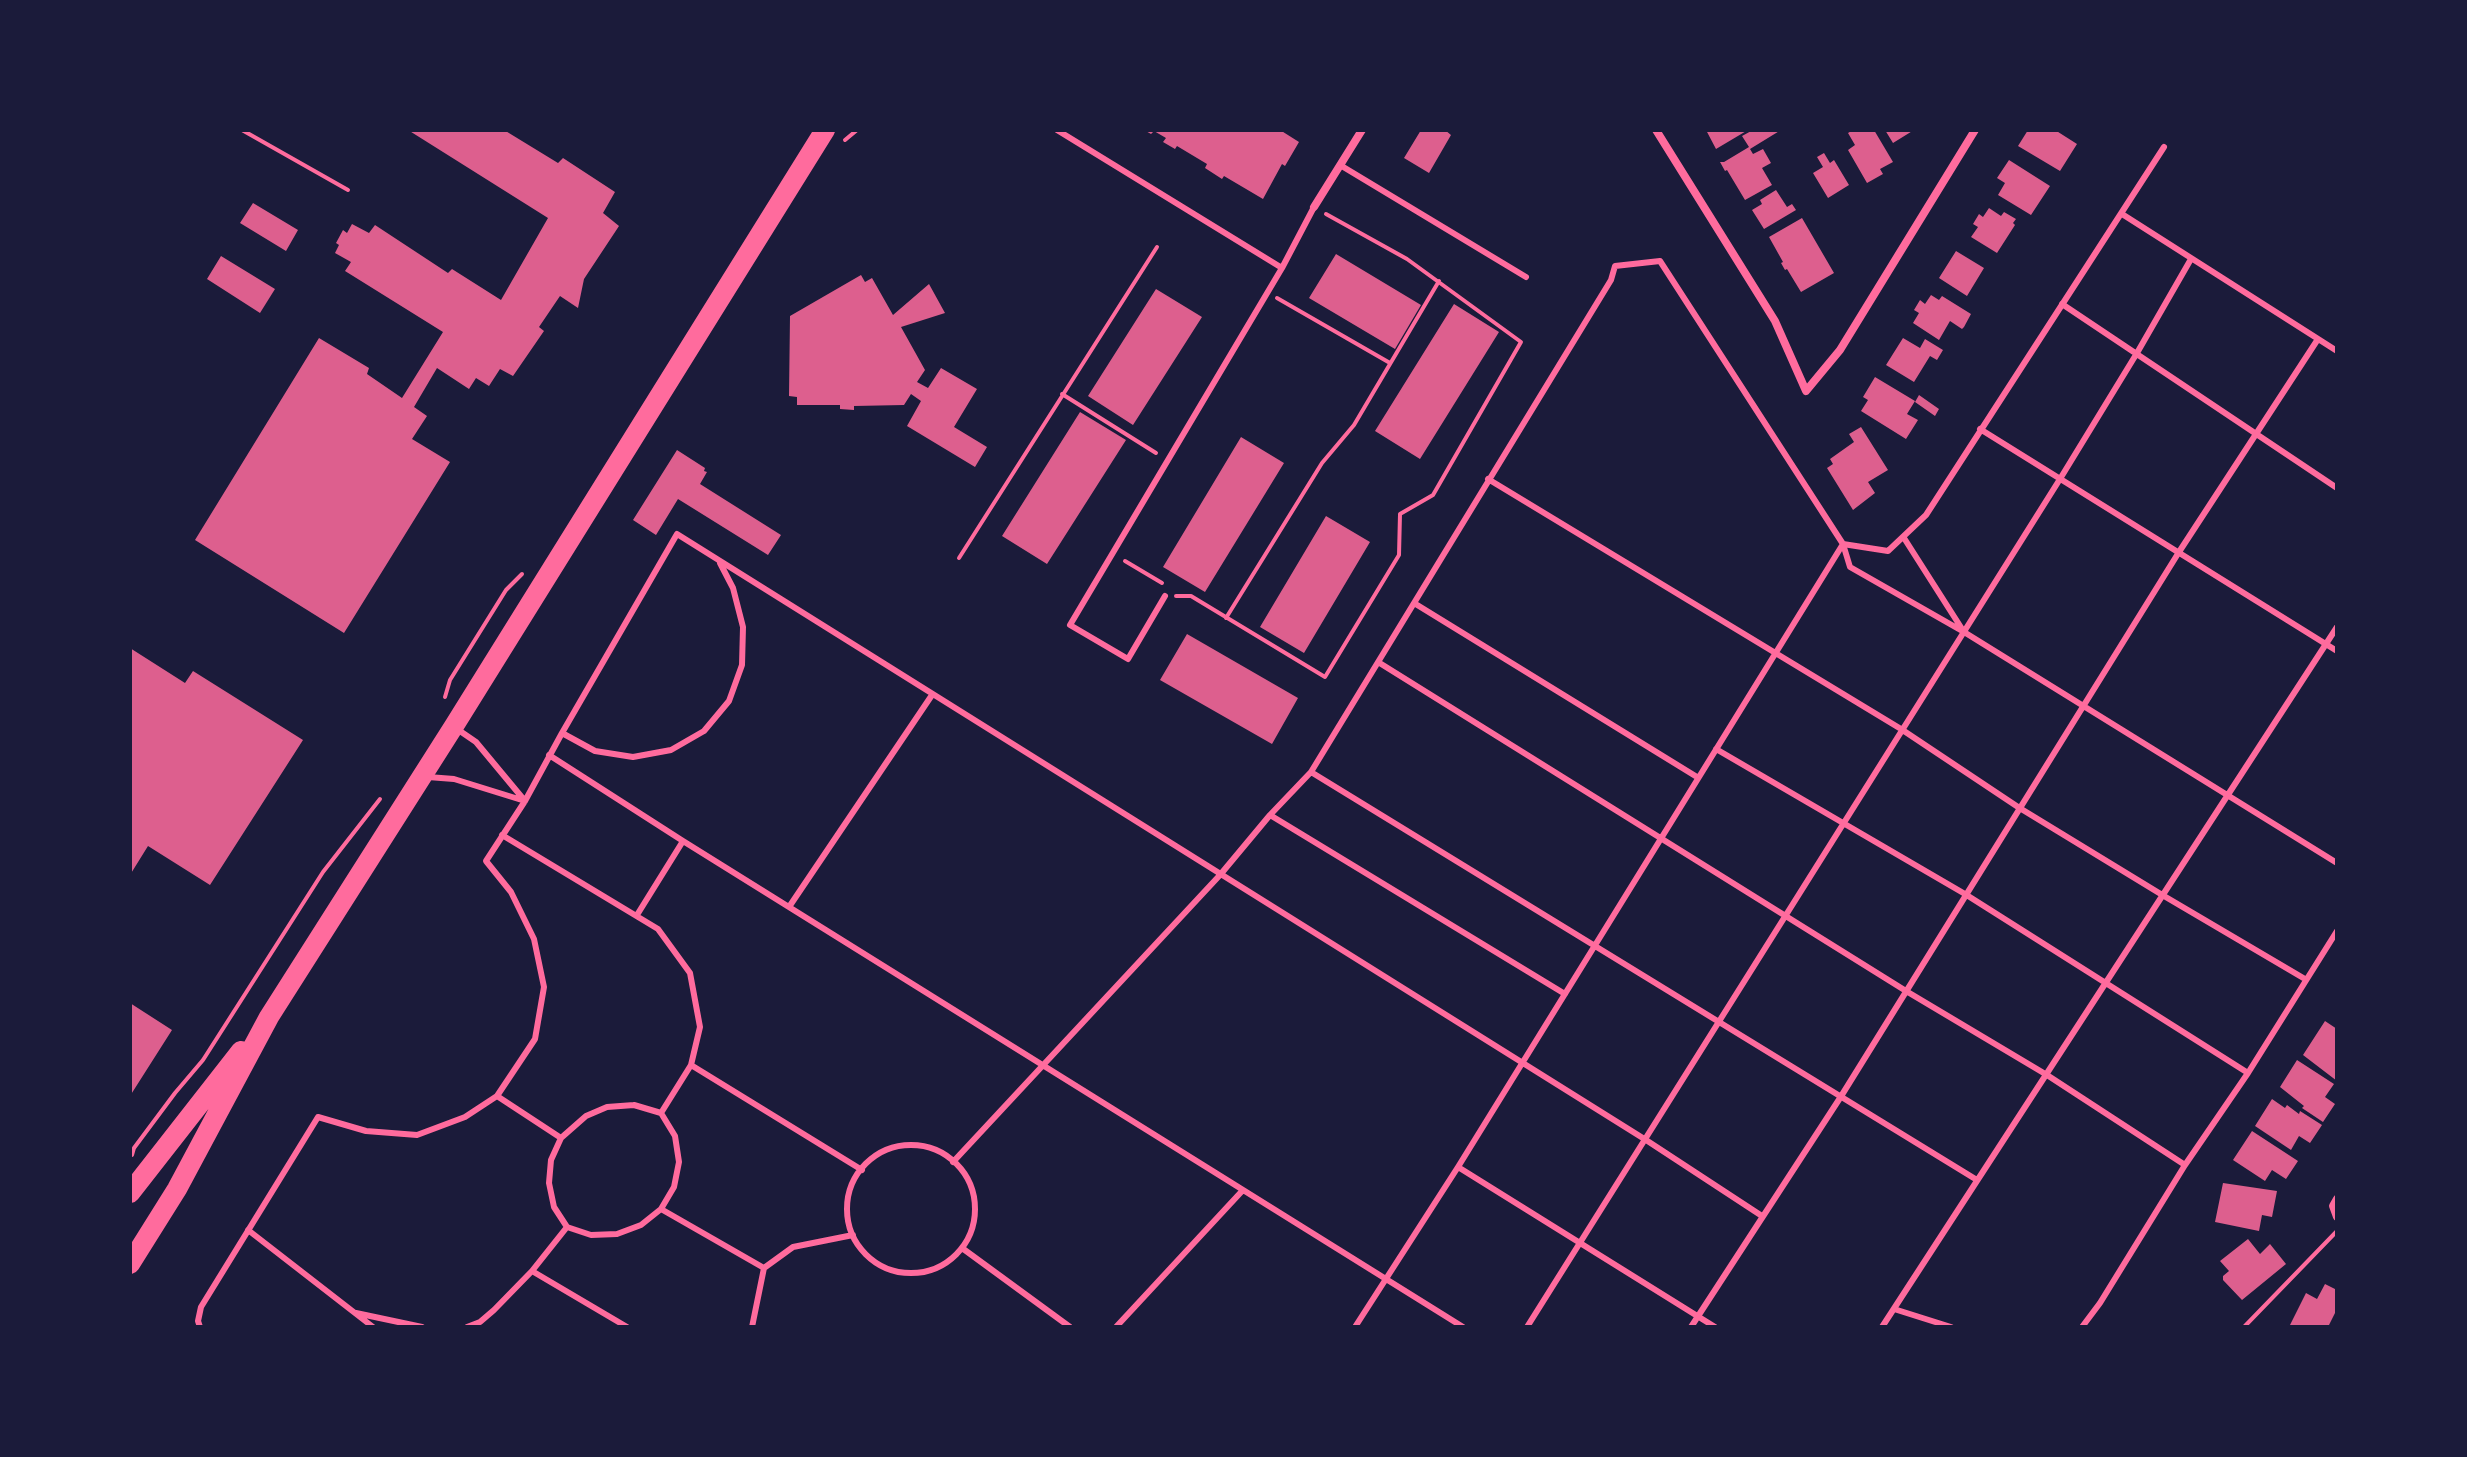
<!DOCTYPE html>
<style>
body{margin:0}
#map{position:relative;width:2467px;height:1457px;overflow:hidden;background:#1b1b3a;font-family:Inter,sans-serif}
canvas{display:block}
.frame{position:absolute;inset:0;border:132px solid #1b1b3a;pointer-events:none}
</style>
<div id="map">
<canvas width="2467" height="1457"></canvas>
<div class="frame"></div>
</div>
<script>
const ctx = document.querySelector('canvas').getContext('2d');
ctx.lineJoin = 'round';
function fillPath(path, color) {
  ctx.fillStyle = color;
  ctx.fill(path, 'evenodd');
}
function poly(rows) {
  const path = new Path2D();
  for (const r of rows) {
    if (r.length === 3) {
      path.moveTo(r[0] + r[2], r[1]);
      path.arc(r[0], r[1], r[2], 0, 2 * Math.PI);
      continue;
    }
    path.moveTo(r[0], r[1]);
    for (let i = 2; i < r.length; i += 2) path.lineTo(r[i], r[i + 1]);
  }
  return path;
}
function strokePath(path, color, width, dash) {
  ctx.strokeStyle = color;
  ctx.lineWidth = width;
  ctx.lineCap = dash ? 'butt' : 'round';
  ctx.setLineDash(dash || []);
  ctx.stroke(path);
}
const building = poly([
 [408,130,504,130,558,163,563,158,615,192,603,213,619,226,584,279,578,308,560,296,539,327,544,331,513,376,500,369,489,386,476,378,469,389,437,368,414,407,427,416,412,439,450,462,344,633,195,540,319,338,369,368,367,374,402,398,443,332,345,271,351,262,335,253,339,245,336,243,343,230,347,233,352,224,369,233,375,225,448,273,452,269,501,300,548,218],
 [1144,130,1280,130,1299,142,1285,166,1282,164,1263,199,1224,176,1222,179,1205,168,1207,164,1177,146,1175,149,1163,142,1166,138,1154,131,1151,134],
 [1421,130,1445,130,1451,135,1429,173,1404,158],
 [1706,130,1748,130,1716,149],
 [1753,130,1781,130,1750,149,1753,154,1763,149,1771,163,1762,168,1772,185,1745,200,1727,170,1725,171,1720,162,1724,162,1749,147,1742,136],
 [1853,130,1874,130,1893,162,1880,169,1883,174,1867,183,1848,150,1855,145,1848,133],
 [1885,130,1914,130,1893,143],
 [2028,130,2055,130,2077,144,2060,171,2018,146],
 [1824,153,1830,163,1834,160,1849,185,1828,198,1813,173,1823,167,1817,157],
 [2009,160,2050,186,2031,215,1998,195,2005,183,1997,178],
 [1776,190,1787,207,1792,204,1796,210,1764,229,1752,210,1762,204,1760,200],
 [253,203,298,230,286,251,240,223],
 [1989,208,2001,216,2004,212,2016,219,2013,223,2015,225,1997,253,1971,237,1978,227,1973,224,1979,214,1983,217],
 [1802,218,1834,273,1801,292,1787,269,1785,270,1781,263,1783,262,1769,237],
 [1956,251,1984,268,1967,296,1939,278],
 [1336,254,1421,305,1395,349,1309,298],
 [221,256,275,289,260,313,207,279],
 [861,275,865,282,872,278,893,315,929,284,945,313,901,327,925,370,917,382,928,388,941,368,977,389,954,427,987,447,975,467,907,426,921,401,911,394,904,405,854,406,854,410,840,409,840,405,797,405,797,397,789,396,790,316],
 [1156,289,1202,317,1133,425,1088,396],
 [1931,295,1939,300,1942,296,1971,314,1964,327,1962,329,1950,321,1939,340,1913,323,1919,313,1914,310,1920,300,1925,304],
 [1454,304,1499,332,1420,459,1375,431],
 [1903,338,1920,348,1925,339,1943,350,1937,360,1930,356,1914,382,1886,365],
 [1875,377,1915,401,1907,414,1918,420,1906,439,1861,411,1868,400,1863,397],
 [1919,395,1939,409,1935,416,1915,402],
 [1080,412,1126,440,1047,564,1002,536],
 [1861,427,1888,470,1868,482,1875,493,1853,510,1827,468,1833,464,1830,459,1854,442,1849,434],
 [1241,437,1284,463,1205,592,1163,567],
 [677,450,705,468,704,471,707,472,700,484,781,535,768,555,678,499,656,535,633,520],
 [1326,516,1370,542,1304,653,1260,627],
 [1187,634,1298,698,1272,744,1160,680],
 [130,648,185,683,193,671,303,740,210,885,148,846,130,875],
 [130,1003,172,1030,130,1096],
 [2325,1021,2337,1029,2337,1081,2303,1055],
 [2297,1060,2334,1084,2325,1097,2335,1104,2323,1122,2302,1108,2304,1106,2280,1087],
 [2272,1099,2285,1108,2287,1105,2299,1114,2300,1111,2322,1125,2310,1143,2299,1136,2291,1150,2255,1126],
 [2252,1131,2298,1161,2286,1179,2272,1170,2265,1181,2233,1160],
 [2223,1183,2277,1191,2272,1217,2262,1215,2259,1231,2215,1222],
 [2248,1239,2260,1254,2270,1244,2286,1264,2242,1300,2223,1280,2223,1276,2229,1271,2220,1261],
 [2325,1284,2337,1290,2337,1309,2328,1327,2289,1327,2306,1293,2317,1299]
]);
const path = poly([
 [242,130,348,190],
 [845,140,857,130],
 [1277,298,1390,363],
 [1062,394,1156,453],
 [959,558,1157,247],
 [1125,561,1162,583],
 [1176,596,1191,596,1325,677,1399,555,1400,514,1433,495,1521,342,1407,259,1326,214],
 [1226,618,1322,463,1354,425,1439,281],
 [445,697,450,680,506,590,522,574],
 [132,1155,134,1148,175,1093,203,1060,323,872,380,799],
 [2244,1327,2337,1231]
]);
const service = poly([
 [1057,130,1282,268,1314,207],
 [1340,165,1526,277],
 [2122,214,2337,351],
 [2062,304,2337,488],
 [1980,429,2337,651],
 [1488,479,1901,729,2018,807,2164,896,2305,979],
 [1904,538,1962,629],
 [1843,544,1888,551,1926,515,2164,147],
 [1165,596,1128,659,1070,625,1282,268],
 [1414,603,1697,777],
 [1378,662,1906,991,2047,1075,2185,1165],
 [457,729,476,742,525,801],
 [562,733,595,751,633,757,671,750,704,731,729,701,742,665,743,627,733,588,720,563],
 [1716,749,1965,894,2248,1073],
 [549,755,683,841,1463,1327],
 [1311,772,1977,1180],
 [428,777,454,779,525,801],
 [1270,815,1565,994],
 [502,835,658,929,690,973,700,1027,691,1065,661,1113],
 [789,907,932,695],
 [637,915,683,841],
 [691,1065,862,1170],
 [497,1096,561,1138],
 [634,1105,661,1113,675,1136,679,1162,674,1187,661,1209,641,1225,617,1234,591,1235,567,1227,554,1207,549,1183,551,1160,561,1138,586,1116,607,1107,634,1105],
 [911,1209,64],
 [953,1162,1220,875,1270,815,1311,772,1611,280,1615,266,1660,261,1843,544,1850,567,1964,632,2337,863],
 [1458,1167,1715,1327],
 [661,1209,764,1268],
 [248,1230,373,1327],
 [962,1248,1070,1327],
 [532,1271,627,1327],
 [1894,1309,1951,1327],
 [356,1313,422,1327],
 [200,1327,198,1321,201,1307,318,1117,366,1131,417,1135,465,1117,497,1096,535,1039,544,987,534,939,511,892,486,861,525,801,562,733,677,534,1646,1140,1762,1216],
 [467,1327,480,1322,494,1310,532,1271,567,1227],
 [752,1327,764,1268,793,1247,853,1235],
 [1116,1327,1243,1190],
 [1355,1327,1458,1167,1843,544],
 [1527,1327,2060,479,2137,353,2191,259],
 [1691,1327,1840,1098,2179,552,2318,339],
 [1882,1327,2337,627],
 [2082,1327,2100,1303,2185,1165,2248,1073,2337,931]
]);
const minor = poly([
 [1656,130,1775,321,1806,391,1840,350,1975,130],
 [1314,207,1362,130],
 [2337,1199,2333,1206,2337,1217]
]);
const primary = poly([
 [130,1193,241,1051],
 [130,1264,177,1189,269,1017,454,726,825,130]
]);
fillPath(building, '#dd5f8e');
strokePath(path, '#ff6b9d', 4);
strokePath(service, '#ff6b9d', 6);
strokePath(minor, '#ff6b9d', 8);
strokePath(primary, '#ff6b9d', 20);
</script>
